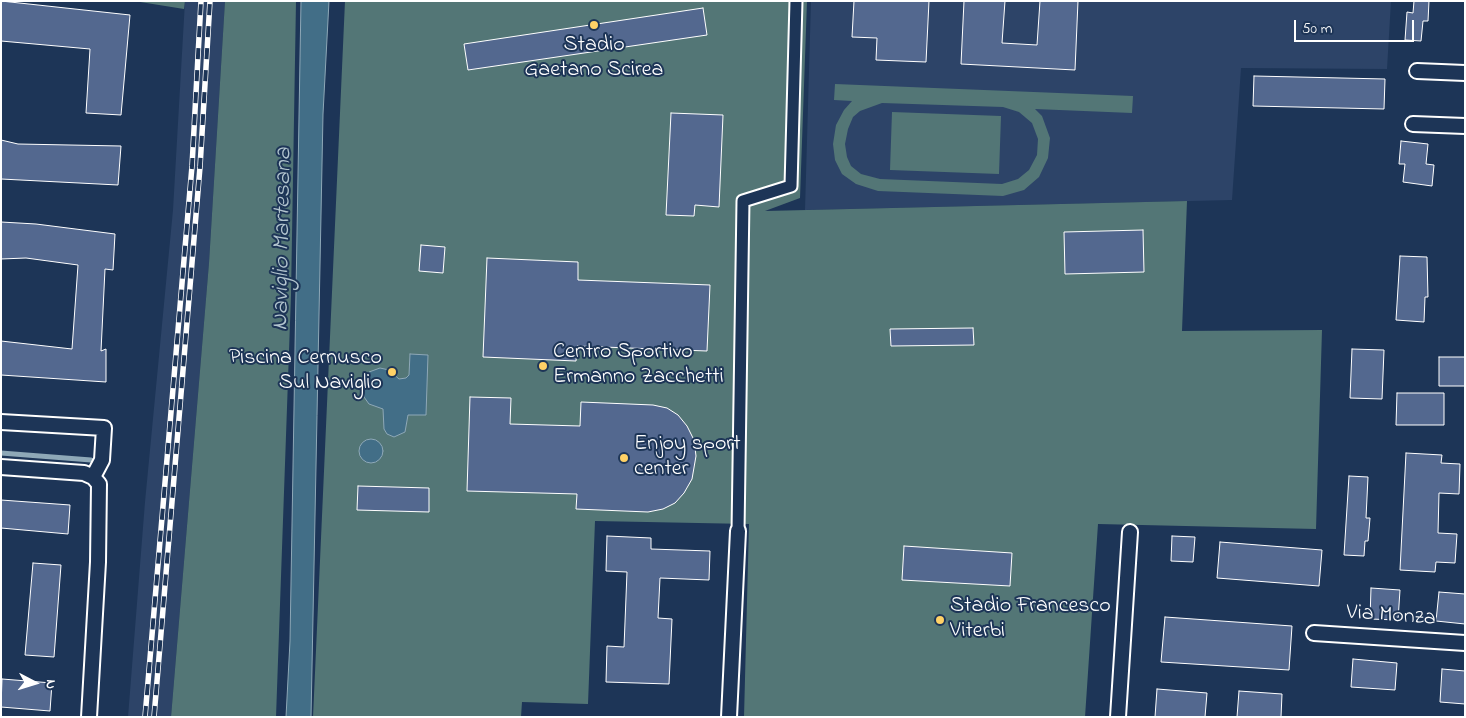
<!DOCTYPE html>
<style>
body{margin:0}
#map{position:relative;width:1466px;height:718px;overflow:hidden;background:#1d3557;font-family:"Indie Flower",sans-serif}
canvas{display:block}
.frame{position:absolute;inset:0;border:2px solid #fff;pointer-events:none}
.north{position:absolute;left:10px;top:658px;width:50px;height:50px;-webkit-text-stroke:4px #1d3557;paint-order:stroke;rotate:95deg;font-size:14px;font-weight:700;line-height:20px;text-align:center;color:#fff}
.north::after{content:'';display:block;margin:auto;width:18px;height:22px;background:#fff;clip-path:polygon(50% 0,100% 100%,50% 72%,0 100%)}
.scale{position:absolute;left:1294px;top:20px;width:120px;height:22px;box-sizing:border-box;border:2px solid #fff;border-top:0;padding-left:6px;font-size:15px;line-height:18px;white-space:nowrap;color:#fff;-webkit-text-stroke:4px #1d3557;paint-order:stroke}
</style>
<div id="map">
<canvas width="1466" height="718"></canvas>
<div class="frame"></div>
<div class="north">N</div>
<div class="scale">50 m</div>
</div>
<script>
const ctx = document.querySelector('canvas').getContext('2d');
ctx.lineJoin = 'round';
function fillPath(path, color) {
  ctx.fillStyle = color;
  ctx.fill(path, 'evenodd');
}
function poly(rows) {
  const path = new Path2D();
  for (const r of rows) {
    if (r.length === 3) {
      path.moveTo(r[0] + r[2], r[1]);
      path.arc(r[0], r[1], r[2], 0, 2 * Math.PI);
      continue;
    }
    path.moveTo(r[0], r[1]);
    for (let i = 2; i < r.length; i += 2) path.lineTo(r[i], r[i + 1]);
  }
  return path;
}
function strokePath(path, color, width, dash) {
  ctx.strokeStyle = color;
  ctx.lineWidth = width;
  ctx.lineCap = dash ? 'butt' : 'round';
  ctx.setLineDash(dash || []);
  ctx.stroke(path);
}
function write(font, color, halo, rows, align = 'center') {
  ctx.font = font + ' "Indie Flower",sans-serif';
  ctx.lineWidth = 4;
  ctx.setLineDash([]);
  ctx.textBaseline = 'middle';
  ctx.strokeStyle = halo;
  ctx.fillStyle = color;
  for (const [text, x, y, turn = 0] of rows) {
    ctx.save();
    ctx.translate(x, y);
    ctx.rotate((+turn || 0) * Math.PI / 180);
    ctx.textAlign = isNaN(turn) ? turn : align;
    if (halo) ctx.strokeText(text, 0, 0);
    ctx.fillText(text, 0, 0);
    ctx.restore();
  }
}
const built = poly([
 [185,1,225,1,209,263,171,717,128,717,145,502,173,210],
 [811,1,1391,1,1387,69,1241,68,1232,200,805,210]
]);
const green = poly([
 [134,1,185,1,184,9],
 [225,1,296,1,291,295,276,717,171,717,209,263],
 [345,1,807,1,800,198,765,211,1187,201,1182,331,1322,330,1316,529,1098,524,1085,717,744,717,749,524,595,521,588,704,522,702,521,717,313,717],
 [835,84,1133,96,1132,113,1035,109,1042,116,1050,138,1048,158,1039,177,1024,190,1003,196,878,191,856,184,842,174,835,160,833,144,836,125,844,110,852,101,834,100],
 [882,103,1003,107,1019,112,1032,123,1038,139,1037,155,1029,170,1018,179,1002,184,880,179,861,174,851,166,847,157,845,144,848,129,853,117,860,111],
 [892,112,1001,116,999,174,890,170]
]);
const water = poly([
 [301,1,329,1,323,114,311,717,286,717,290,641,301,1],
 [410,354,428,355,426,415,408,415,405,432,394,437,387,434,384,429,383,409,369,404,364,397,362,382,369,372,380,368,389,370,399,379,406,378,409,375,410,354],
 [371,451,12]
]);
const stream = poly([
 [1,453,91,460]
]);
const building = poly([
 [1,1,130,15,121,115,86,113,90,49,1,41,1,1],
 [854,1,929,1,926,62,876,60,877,38,852,37,854,1],
 [964,1,1005,1,1002,43,1037,45,1040,1,1078,1,1075,70,961,64,964,1],
 [1414,1,1429,1,1428,21,1423,21,1421,41,1405,40,1407,12,1413,13,1414,1],
 [703,8,707,35,468,70,464,44,703,8],
 [1254,76,1385,79,1384,109,1253,106,1254,76],
 [671,113,723,115,719,207,695,205,694,216,666,215,671,113],
 [1,140,18,144,121,146,118,185,1,179,1,140],
 [1401,141,1428,144,1426,164,1434,165,1432,186,1403,182,1405,164,1399,164,1401,141],
 [1,222,36,224,115,234,113,270,105,269,101,351,106,349,106,382,1,375,1,341,72,349,78,265,26,258,1,259,1,222],
 [1143,230,1144,272,1065,274,1064,232,1143,230],
 [421,245,445,247,443,273,419,271,421,245],
 [1400,256,1427,257,1428,297,1425,297,1424,322,1396,320,1400,256],
 [487,258,578,262,578,280,710,285,707,351,577,346,576,361,483,357,487,258],
 [973,328,974,345,891,346,890,329,973,328],
 [1352,349,1384,350,1382,399,1350,398,1352,349],
 [1439,357,1465,357,1465,386,1439,386,1439,357],
 [1397,393,1444,393,1444,425,1396,425,1397,393],
 [470,397,511,398,510,424,580,426,581,402,653,405,667,408,678,415,687,426,694,440,696,456,692,479,684,493,675,503,663,509,648,512,576,509,577,494,467,491,470,397],
 [1406,453,1442,455,1441,463,1460,464,1459,494,1439,493,1438,533,1457,534,1455,563,1436,562,1435,572,1400,570,1406,453],
 [1349,476,1368,477,1366,518,1370,518,1368,541,1365,541,1364,556,1344,555,1349,476],
 [358,486,429,488,429,512,357,510,358,486],
 [1,500,70,505,68,534,1,528,1,500],
 [607,536,651,538,651,549,710,551,709,580,660,578,658,618,672,619,669,684,606,682,607,646,624,647,627,572,606,571,607,536],
 [1172,536,1195,537,1193,562,1171,561,1172,536],
 [1220,542,1322,550,1319,586,1217,578,1220,542],
 [904,546,1012,553,1010,586,902,580,904,546],
 [33,563,61,565,54,657,25,655,33,563],
 [1371,588,1400,590,1398,620,1370,619,1371,588],
 [1439,592,1465,594,1465,624,1436,621,1439,592],
 [1165,617,1292,626,1289,670,1161,662,1165,617],
 [1353,659,1397,663,1395,690,1351,687,1353,659],
 [1442,669,1465,671,1465,704,1440,702,1442,669],
 [2,679,52,683,50,711,1,707,2,679],
 [1157,689,1207,693,1205,717,1155,717,1157,689],
 [1239,691,1282,694,1281,717,1237,717,1239,691]
]);
const pedestrian = poly([
 [738,531,743,201,791,186,796,1]
]);
const minor = poly([
 [1417,71,1465,73],
 [1413,124,1465,126],
 [1,422,104,428,102,460,93,477],
 [1,467,84,473,93,477,99,484,98,562,89,717],
 [1314,633,1465,643],
 [729,717,738,531],
 [1118,717,1130,532]
]);
const rail = poly([
 [145,717,192,166,201,1],
 [154,717,200,167,210,1]
]);
const markers = [
 [594,25,5,"#ffd166"],
 [543,366,5,"#ffd166"],
 [392,372,5,"#ffd166"],
 [624,458,5,"#ffd166"],
 [940,620,5,"#ffd166"]
];
const poiNames = [
 ["Stadio",594,46,"center"],
 ["Gaetano Scirea",594,71,"center"],
 ["Centro Sportivo",553,353],
 ["Ermanno Zacchetti",553,378],
 ["Piscina Cernusco",382,359,"right"],
 ["Sul Naviglio",382,384,"right"],
 ["Enjoy sport",634,445],
 ["center",634,470],
 ["Stadio Francesco",950,607],
 ["Viterbi",950,632]
];
const streetNames = [
 ["Via Monza",1391,617,4]
];
const waterNames = [
 ["Naviglio Martesana",284,239,-89]
];
fillPath(built, '#2d4468');
fillPath(green, '#537676');
fillPath(water, '#426e87');
strokePath(water, '#8ea8b7', 1);
strokePath(stream, '#8ea8b7', 5);
fillPath(building, '#53688f');
strokePath(building, '#fff', 1);
strokePath(pedestrian, '#fff', 15);
strokePath(minor, '#fff', 18);
strokePath(pedestrian, '#1d3557', 11);
strokePath(minor, '#1d3557', 14);
strokePath(rail, '#fff', 5.5);
strokePath(rail, '#1d3557', 4, [11]);
for (const [x, y, r, color] of markers) {
  const dot = new Path2D();
  dot.arc(x, y, r, 0, 2 * Math.PI);
  ctx.fillStyle = color;
  ctx.fill(dot);
  strokePath(dot, '#1d3557', 2);
}
write('22px', '#fff', '#1d3557', poiNames, 'left');
write('22px', '#fff', '#1d3557', streetNames);
write('italic 24px', '#b3c5cf', '#1d3557', waterNames);
</script>
